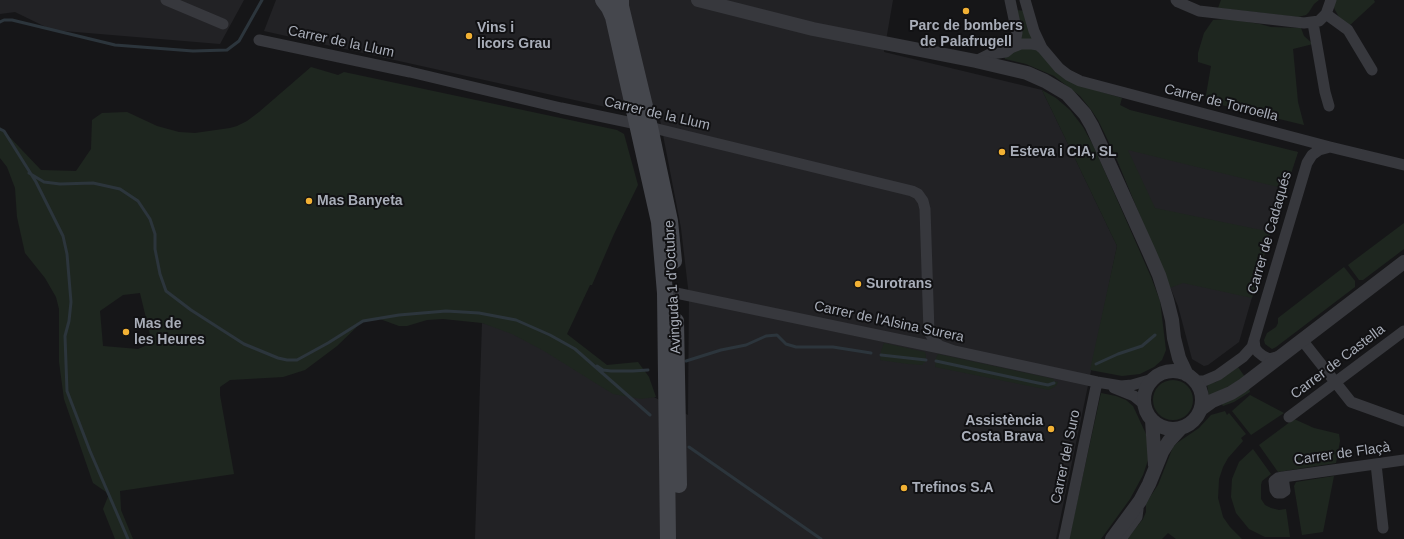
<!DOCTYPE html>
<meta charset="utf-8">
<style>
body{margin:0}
canvas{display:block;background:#161618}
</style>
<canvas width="1404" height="539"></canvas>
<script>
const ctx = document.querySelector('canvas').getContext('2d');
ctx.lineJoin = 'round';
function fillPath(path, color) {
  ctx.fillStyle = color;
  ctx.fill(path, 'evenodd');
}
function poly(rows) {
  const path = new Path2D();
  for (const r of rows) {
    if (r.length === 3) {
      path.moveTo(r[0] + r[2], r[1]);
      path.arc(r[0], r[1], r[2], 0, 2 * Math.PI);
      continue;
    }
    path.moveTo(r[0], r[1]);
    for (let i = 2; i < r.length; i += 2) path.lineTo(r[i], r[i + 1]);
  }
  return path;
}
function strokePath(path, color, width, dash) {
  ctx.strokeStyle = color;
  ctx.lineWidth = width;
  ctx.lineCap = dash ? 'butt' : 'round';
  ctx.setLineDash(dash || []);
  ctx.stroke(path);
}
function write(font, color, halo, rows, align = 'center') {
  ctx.font = font + ' Helvetica,sans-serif';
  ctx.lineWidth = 4;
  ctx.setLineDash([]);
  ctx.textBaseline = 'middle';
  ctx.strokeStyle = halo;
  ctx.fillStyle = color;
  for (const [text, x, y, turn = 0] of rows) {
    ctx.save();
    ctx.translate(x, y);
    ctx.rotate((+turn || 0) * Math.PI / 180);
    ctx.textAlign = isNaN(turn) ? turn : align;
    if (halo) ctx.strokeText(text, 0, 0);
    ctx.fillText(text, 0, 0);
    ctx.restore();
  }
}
const built = poly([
 [0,0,244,0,220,44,52,30,15,12,0,14],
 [276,0,893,0,884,52,1042,90,1117,246,1056,539,475,539,482,323,532,333,688,415,689,296,681,228,660,119,264,31],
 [1120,123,1298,152,1271,232,1239,342,1208,365,1204,366,1192,359,1178,306,1115,155]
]);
const green = poly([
 [1221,0,1319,0,1314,4,1309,12,1306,15,1298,17,1218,8],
 [1331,0,1374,0,1375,2,1349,26,1342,22,1335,10],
 [1016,10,1026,11,1036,43,1021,42],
 [1229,19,1260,24,1271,27,1301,28,1304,36,1313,44,1293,49,1298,102,1304,125,1205,101,1211,66,1198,62,1198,53,1204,33,1213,20],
 [1034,48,1098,91,1122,98,1120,105,1130,110,1298,152,1286,189,1128,150,1155,208,1271,232,1252,298,1183,283,1170,288,1115,155,1098,120,1092,111,1080,96,1054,76,1026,64,1005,59,1004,56,1014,49],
 [311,67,338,75,344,72,617,130,624,134,638,185,614,234,592,285,590,285,567,334,607,365,638,362,649,377,656,397,641,399,613,394,544,351,512,334,482,323,443,319,427,320,407,326,399,326,380,319,363,321,337,346,305,370,283,377,230,380,220,387,220,395,234,474,120,491,121,510,133,539,115,539,103,509,109,494,93,483,64,399,59,362,59,309,56,297,45,278,25,253,17,217,15,188,7,167,0,158,0,127,41,170,76,171,91,149,92,120,102,113,127,112,157,126,179,132,195,133,230,128,237,126,247,121,259,112],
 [140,293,152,343,138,349,103,346,100,311,123,295],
 [1042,90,1056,98,1070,110,1083,127,1094,147,1151,277,1160,301,1166,350,1162,360,1154,367,1140,374,1122,376,1090,370,1117,246],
 [1404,223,1404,249,1363,280,1359,280,1348,265],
 [1344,267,1355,281,1355,287,1276,347,1272,349,1265,344,1264,340,1267,333,1276,327,1278,323,1278,318],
 [884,343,925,352,926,356,925,363,923,363,923,365,908,364,880,360,881,351],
 [938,354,1054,379,1054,381,1058,382,1056,386,1049,390,935,367,936,358],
 [1238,367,1245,377,1209,397,1207,384,1216,382],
 [1173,400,20],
 [1249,388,1250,392,1234,402,1223,406,1221,403],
 [1101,393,1116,396,1126,400,1133,406,1146,434,1148,446,1148,460,1143,475,1130,499,1101,539,1069,539],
 [1250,395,1284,413,1251,435,1232,411],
 [1225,411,1227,415,1229,413,1246,434,1241,438,1243,441,1228,458,1223,467,1219,479,1218,498,1223,517,1230,527,1242,539,1176,539,1168,533,1162,539,1127,539,1143,519,1146,512,1146,503,1158,485,1173,447,1177,443,1199,428,1211,415],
 [1294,419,1314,428,1339,434,1340,441,1336,463,1278,472,1259,445],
 [1253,449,1271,474,1262,481,1261,485,1261,499,1265,505,1271,508,1279,510,1286,509,1290,537,1265,537,1249,529,1236,513,1231,497,1232,479,1239,462],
 [1334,476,1323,532,1302,535,1294,486,1296,482]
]);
const stream = poly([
 [0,22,4,20,12,20,115,45,193,51,227,50,239,41,262,0],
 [0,129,4,131,36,182,63,236,67,254,71,302,69,321,65,336,67,391,90,451,128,539],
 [29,173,44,182,60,184,93,183,120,189,138,201,150,219,155,234,155,249,160,274,166,291,191,310,244,344,278,358,287,360,297,360,328,343,363,321,399,315,446,311,479,313,516,320,550,335,575,349,650,415],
 [881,355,926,360],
 [686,361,721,350,746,345,766,336,777,335,786,344,796,347,833,347,871,353],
 [936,361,1038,383,1048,385,1054,383],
 [1096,364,1118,354,1142,346,1155,335],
 [597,366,603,370,611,371,633,371,648,370],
 [689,447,821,539]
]);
const minor = poly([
 [166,0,223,24],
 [1010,0,1017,33,1015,43,1011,48],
 [1025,0,1034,31,1042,48,1059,68,1068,75,1080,81,1330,147,1404,165],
 [1176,0,1178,2,1199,11,1304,23,1319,21,1326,14,1331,0],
 [1326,14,1348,30,1372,70],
 [1313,23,1325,92,1329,106],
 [259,40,410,72,561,108,637,124,912,191,918,194,923,201,925,209,929,332,936,343,940,346,954,351],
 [976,61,990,54,1006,52,1011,48,1021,44,1032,44,1038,45,1042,48],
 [676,293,954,351,1097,382,1121,386,1132,385,1153,379],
 [1254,340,1255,348,1258,352,1263,356,1269,359,1280,356],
 [1302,340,1351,402,1404,421],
 [1195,381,1204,381,1218,375,1243,357,1252,347,1307,163,1312,155,1319,150,1330,147],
 [1114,388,1134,396,1145,405],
 [1289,417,1404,331],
 [1376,464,1383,528],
 [1283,477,1285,491,1282,493,1277,493,1275,490,1274,481,1278,478,1283,477,1404,460],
 [1064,539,1097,382],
 [1121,539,1137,517,1138,509]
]);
const tertiary = poly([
 [698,0,813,29,976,61,1027,73,1045,81,1067,94,1085,114,1092,126,1149,252,1159,275,1167,300,1172,320,1174,338,1179,358,1187,375],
 [1173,400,29],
 [1201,409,1212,401,1231,393,1242,386,1404,262],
 [1152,420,1155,465],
 [1112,539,1140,501,1149,484,1162,452,1169,441,1181,428]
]);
const secondary = poly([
 [603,0,609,8,613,17,659,222,665,293,668,539],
 [621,0,621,6,650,127,670,221,674,261],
 [676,321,679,485]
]);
const markers = [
 [966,11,4,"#f2b134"],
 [469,36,4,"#f2b134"],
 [1002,152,4,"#f2b134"],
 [309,201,4,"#f2b134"],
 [858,284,4,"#f2b134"],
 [126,332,4,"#f2b134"],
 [1051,429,4,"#f2b134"],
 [904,488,4,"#f2b134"]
];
const poiNames = [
 ["Parc de bombers",966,26,"center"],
 ["de Palafrugell",966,42,"center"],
 ["Vins i",477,28],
 ["licors Grau",477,44],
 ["Esteva i CIA, SL",1010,152],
 ["Mas Banyeta",317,201],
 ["Surotrans",866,284],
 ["Mas de",134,324],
 ["les Heures",134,340],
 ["Assistència",1043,421,"right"],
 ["Costa Brava",1043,437,"right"],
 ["Trefinos S.A",912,488]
];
const streetNames = [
 ["Carrer de la Llum",341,42,12],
 ["Carrer de Torroella",1221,103,14],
 ["Carrer de la Llum",657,114,13],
 ["Carrer de Cadaqués",1270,233,-74],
 ["Avinguda 1 d'Octubre",673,287,-93],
 ["Carrer de l'Alsina Surera",889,322,12],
 ["Carrer de Castella",1338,362,-37],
 ["Carrer de Flaçà",1342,454,-8],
 ["Carrer del Suro",1066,457,-78]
];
fillPath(built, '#222225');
fillPath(green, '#1e261f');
strokePath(stream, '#2c353c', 3);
strokePath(minor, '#37383d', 11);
strokePath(tertiary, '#37383d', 14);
strokePath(secondary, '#45474d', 16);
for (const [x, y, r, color] of markers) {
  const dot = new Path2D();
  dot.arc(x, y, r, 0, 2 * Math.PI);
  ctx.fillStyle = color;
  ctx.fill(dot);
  strokePath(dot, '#111113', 1.5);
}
write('bold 14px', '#a8adb8', '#111113', poiNames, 'left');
write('14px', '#a8adb8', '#111113', streetNames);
</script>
